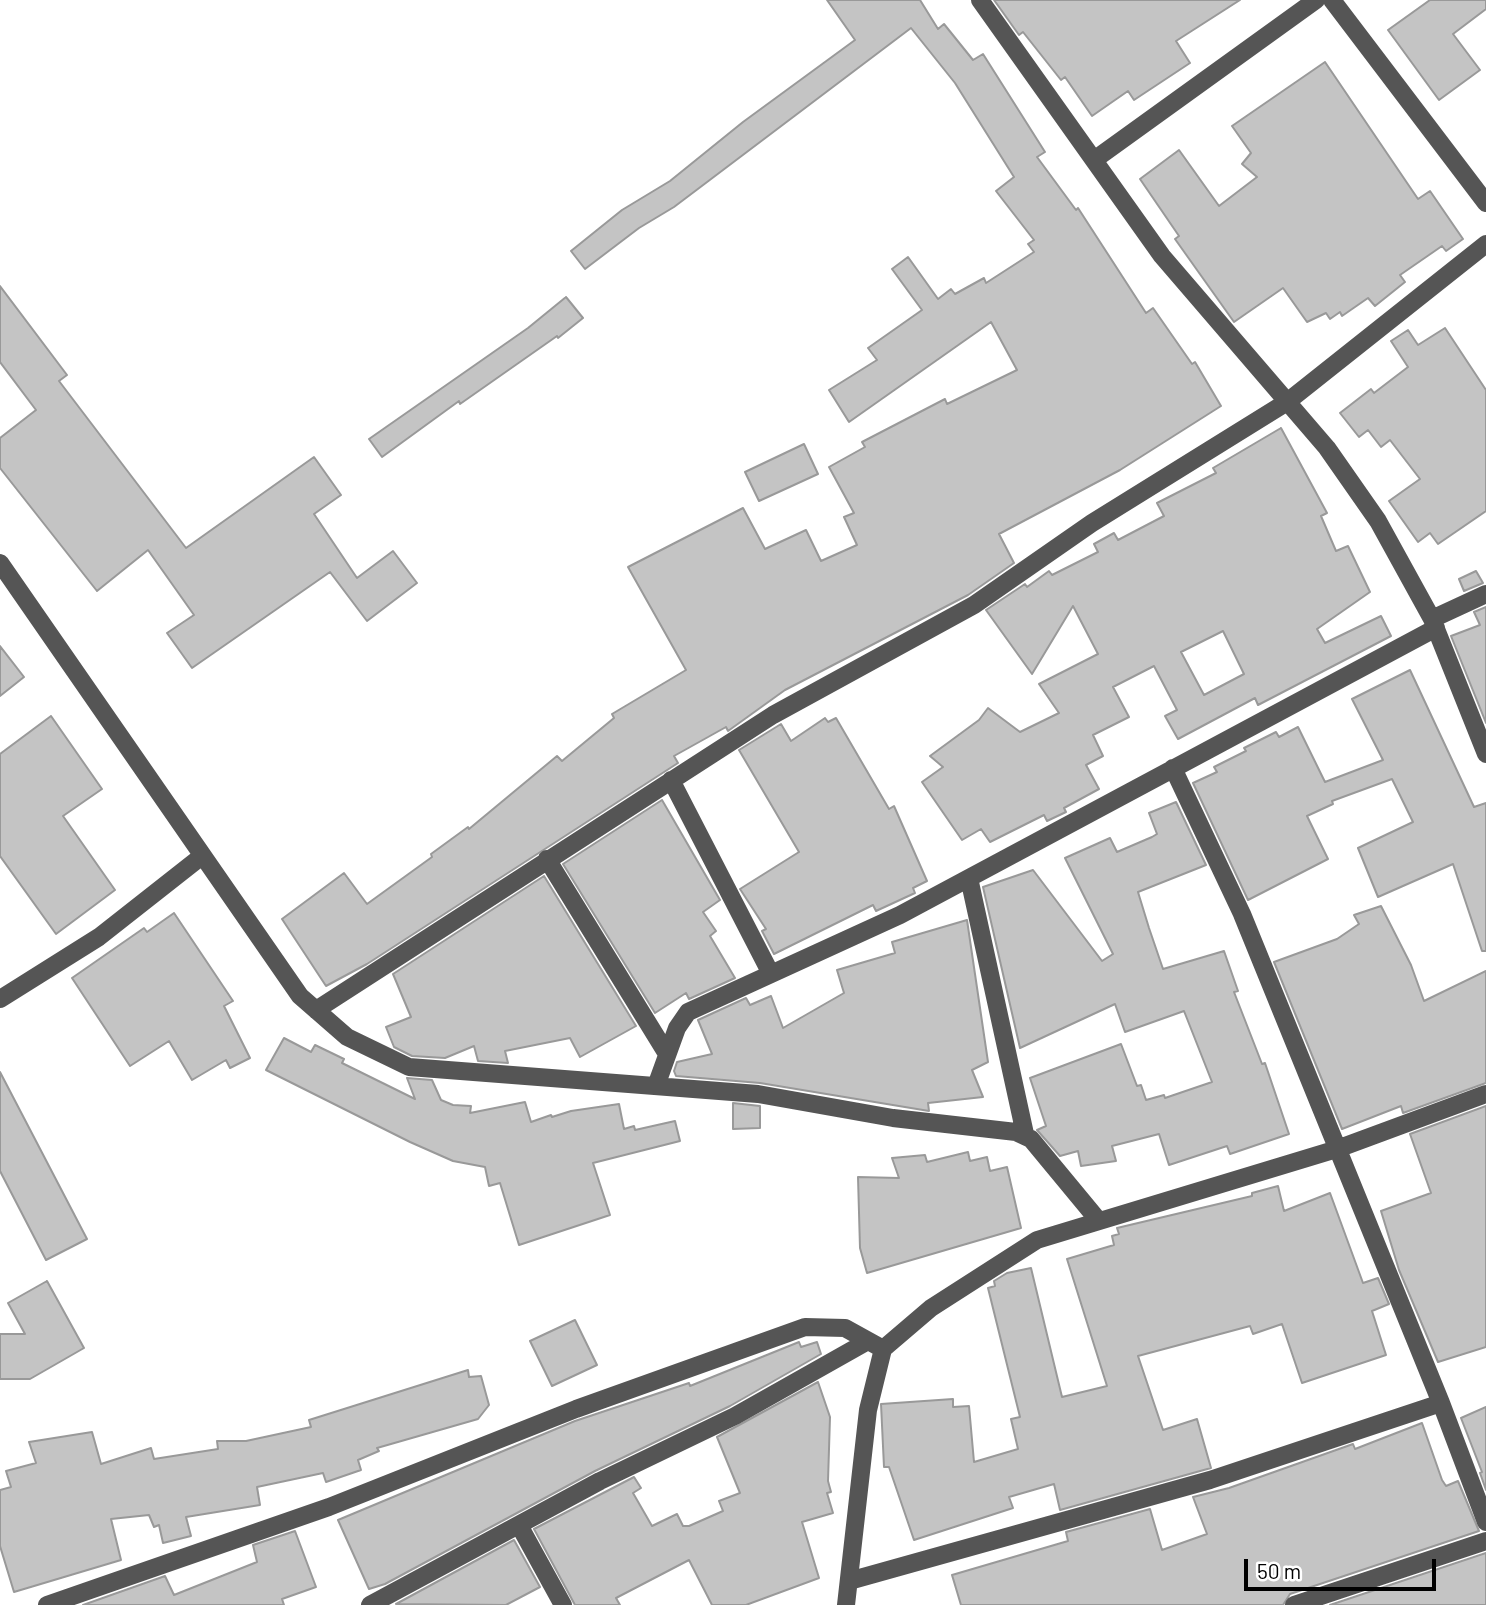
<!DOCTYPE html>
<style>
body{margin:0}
#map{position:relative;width:1486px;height:1605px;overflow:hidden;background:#fff;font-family:Barlow,sans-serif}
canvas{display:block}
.scale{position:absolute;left:1244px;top:1559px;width:192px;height:32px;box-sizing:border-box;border:4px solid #000;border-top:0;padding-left:9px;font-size:21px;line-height:24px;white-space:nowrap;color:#000;-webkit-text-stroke:5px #fff;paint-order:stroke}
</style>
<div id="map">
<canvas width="1486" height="1605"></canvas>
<div class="scale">50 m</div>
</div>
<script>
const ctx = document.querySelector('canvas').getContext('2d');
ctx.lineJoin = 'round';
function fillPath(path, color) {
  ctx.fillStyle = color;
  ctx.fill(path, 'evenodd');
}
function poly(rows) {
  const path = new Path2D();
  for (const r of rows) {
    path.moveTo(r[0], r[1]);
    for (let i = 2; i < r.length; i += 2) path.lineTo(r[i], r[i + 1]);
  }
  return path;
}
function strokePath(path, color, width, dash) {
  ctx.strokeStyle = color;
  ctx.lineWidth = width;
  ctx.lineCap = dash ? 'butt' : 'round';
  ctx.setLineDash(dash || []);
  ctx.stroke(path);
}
const building = poly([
 [827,0,920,0,938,29,944,24,973,60,983,54,1045,152,1037,157,1076,210,1078,208,1146,313,1153,308,1192,364,1195,362,1221,406,1120,470,999,534,1014,563,968,595,785,690,728,731,726,727,674,756,678,763,367,964,326,986,282,919,344,873,367,904,432,857,431,854,468,827,469,829,557,756,562,761,614,718,612,714,686,670,628,567,743,508,765,549,806,530,821,561,857,545,844,517,854,513,829,467,865,447,862,442,945,399,947,404,1017,370,991,322,849,422,829,390,877,360,868,348,922,310,892,269,908,257,938,299,951,289,955,294,984,278,986,283,1034,252,1028,244,1034,240,996,191,1014,177,955,83,911,28,674,207,639,228,585,269,571,251,622,210,670,181,743,122,855,40,827,0],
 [994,0,1240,0,1176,41,1190,63,1134,100,1128,91,1092,116,1065,77,1061,80,1023,32,1019,35,994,0],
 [1430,0,1486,0,1486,9,1453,34,1480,70,1439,100,1388,30,1430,0],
 [1325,62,1418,199,1430,191,1463,239,1446,251,1442,246,1400,275,1405,282,1375,306,1368,298,1342,316,1340,312,1330,319,1326,313,1307,322,1283,288,1234,322,1175,239,1179,236,1140,179,1179,150,1219,206,1257,177,1242,164,1251,153,1232,126,1325,62],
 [0,286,67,375,59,381,186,548,314,457,341,495,314,514,357,578,393,551,417,583,367,621,330,572,192,668,167,633,194,615,148,550,97,591,0,468,0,438,36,410,0,362,0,286],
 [566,297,583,318,558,338,557,336,460,404,459,401,382,457,369,439,528,328,566,297],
 [1445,328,1486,390,1486,511,1438,544,1430,533,1418,542,1389,501,1420,479,1390,440,1381,447,1368,430,1359,437,1340,413,1371,389,1374,393,1408,367,1391,341,1408,330,1418,345,1445,328],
 [1281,428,1327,513,1321,516,1336,551,1348,546,1370,592,1317,629,1325,643,1381,616,1391,636,1258,705,1255,698,1178,739,1165,716,1177,710,1154,666,1113,687,1129,717,1093,735,1103,756,1086,765,1099,789,1064,808,1066,812,1047,821,1044,815,990,842,981,829,962,840,922,782,943,767,930,756,979,720,988,708,1020,732,1059,713,1039,684,1098,654,1073,606,1032,674,986,610,1025,584,1027,587,1049,571,1052,575,1098,552,1094,544,1114,533,1118,540,1164,516,1157,503,1216,473,1213,468,1281,428],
 [1223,631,1244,674,1204,695,1181,652,1223,631],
 [804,444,818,474,759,501,745,472,804,444],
 [1476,571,1483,583,1464,591,1459,579,1476,571],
 [1486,607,1486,723,1451,636,1480,625,1474,612,1486,607],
 [0,646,24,677,0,696,0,646],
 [1410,670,1474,807,1486,803,1486,951,1482,951,1453,864,1378,897,1358,848,1413,822,1392,779,1332,801,1333,804,1307,816,1328,859,1248,900,1193,783,1217,772,1214,767,1246,751,1244,748,1276,732,1279,737,1298,727,1325,782,1383,760,1352,699,1410,670],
 [51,716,102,789,63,816,115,890,56,934,0,856,0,754,51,716],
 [825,718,828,722,836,718,889,809,894,806,927,881,913,888,915,893,876,911,873,905,774,954,762,931,766,929,740,889,799,852,739,750,781,724,791,741,825,718],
 [662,800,720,900,703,912,716,931,710,936,735,978,689,999,686,993,655,1013,563,864,662,800],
 [1176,802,1206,865,1138,892,1149,928,1163,969,1224,951,1238,991,1234,992,1262,1064,1265,1063,1289,1134,1230,1154,1227,1146,1169,1165,1159,1134,1112,1146,1116,1161,1081,1166,1078,1151,1060,1156,1037,1130,1046,1126,1030,1078,1121,1044,1137,1086,1141,1085,1146,1100,1164,1095,1165,1098,1212,1082,1184,1011,1125,1032,1115,1004,1020,1048,983,887,1033,870,1102,961,1113,954,1065,858,1110,838,1117,852,1152,837,1157,834,1149,813,1176,802],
 [544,876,636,1026,580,1057,570,1038,505,1051,508,1063,478,1061,474,1046,445,1058,412,1056,394,1047,386,1027,411,1017,393,974,544,876],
 [1381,906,1411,965,1424,1001,1486,971,1486,1083,1403,1113,1401,1106,1342,1129,1274,962,1337,939,1359,924,1354,915,1381,906],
 [174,913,233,1001,224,1006,250,1058,230,1068,226,1060,192,1080,169,1041,130,1066,72,978,144,928,147,932,174,913],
 [967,920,988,1062,972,1070,983,1097,928,1103,929,1111,760,1083,676,1076,674,1071,677,1062,712,1054,698,1020,746,998,750,1005,771,996,783,1028,844,993,837,970,895,953,892,942,967,920],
 [284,1038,311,1052,315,1045,344,1059,342,1063,415,1099,407,1078,432,1080,441,1100,453,1105,471,1106,470,1113,525,1102,531,1122,551,1115,552,1117,571,1111,619,1104,624,1129,634,1126,635,1130,675,1121,680,1141,593,1163,610,1215,519,1245,500,1183,489,1186,485,1167,453,1161,410,1142,266,1070,284,1038],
 [0,1072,87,1239,46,1260,0,1171,0,1072],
 [733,1103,760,1106,760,1128,733,1129,733,1103],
 [1486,1106,1486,1347,1438,1362,1399,1270,1381,1211,1431,1193,1410,1134,1486,1106],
 [968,1152,970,1161,987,1157,990,1171,1007,1167,1021,1228,867,1273,860,1248,858,1177,899,1178,892,1158,925,1155,927,1162,968,1152],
 [1278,1186,1284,1211,1330,1193,1363,1283,1378,1278,1389,1304,1372,1311,1386,1355,1302,1383,1282,1324,1253,1334,1250,1326,1138,1356,1163,1430,1197,1419,1211,1468,1060,1510,1054,1484,1009,1497,1013,1508,914,1540,889,1467,884,1467,881,1404,953,1399,953,1407,969,1406,974,1462,1018,1449,1011,1419,1020,1417,988,1288,995,1286,994,1281,1007,1273,1031,1268,1062,1397,1107,1386,1067,1259,1114,1245,1112,1236,1119,1234,1117,1228,1252,1196,1252,1193,1278,1186],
 [47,1281,84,1348,30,1379,0,1379,0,1334,25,1334,8,1303,47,1281],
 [575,1320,597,1365,552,1386,530,1341,575,1320],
 [799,1342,801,1347,817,1342,821,1354,730,1406,595,1471,385,1584,369,1589,338,1520,575,1421,689,1383,690,1386,799,1342],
 [468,1370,469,1377,481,1376,489,1405,478,1419,377,1448,379,1451,358,1460,361,1470,326,1482,323,1473,257,1487,260,1505,186,1517,191,1536,163,1543,159,1525,154,1527,149,1515,111,1519,121,1560,14,1592,0,1546,0,1490,11,1487,6,1471,36,1463,29,1442,92,1432,101,1464,151,1448,154,1459,218,1449,217,1441,246,1441,311,1427,309,1420,468,1370],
 [818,1382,830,1417,828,1481,831,1492,827,1493,833,1513,802,1522,819,1578,746,1605,712,1605,689,1560,616,1598,620,1605,575,1605,534,1529,634,1477,641,1488,633,1493,652,1526,677,1514,683,1526,689,1526,723,1511,719,1501,740,1493,717,1437,818,1382],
 [1486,1407,1486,1490,1480,1473,1482,1472,1461,1418,1486,1407],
 [1422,1423,1442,1480,1446,1486,1458,1481,1479,1531,1290,1594,1283,1605,961,1605,952,1575,1068,1541,1066,1532,1150,1509,1162,1550,1207,1534,1193,1497,1229,1488,1353,1444,1355,1449,1422,1423],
 [295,1531,316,1587,282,1599,284,1605,83,1605,165,1576,174,1595,257,1562,253,1545,295,1531],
 [514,1540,540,1587,506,1605,396,1604,514,1540],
 [1486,1553,1486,1605,1330,1605,1486,1553]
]);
const minor = poly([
 [980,0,1162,256,1327,448,1378,521,1432,619,1486,754],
 [1332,0,1486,203],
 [1094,160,1316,0],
 [0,563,300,996,347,1037,409,1067,758,1094,893,1118,1016,1132,1031,1139,1098,1220],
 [1432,619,1486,594],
 [1173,768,1242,914,1441,1403,1486,1522],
 [671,780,771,974],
 [547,859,667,1054],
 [969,878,1025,1134],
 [0,999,99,937,202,856],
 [316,1010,773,715,974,605,1092,523,1287,402,1486,244],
 [656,1086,677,1028,688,1012,900,915,1436,628],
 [519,1525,563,1605],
 [849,1581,1210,1480,1441,1403],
 [47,1605,329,1507,576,1409,805,1327,845,1328,883,1349],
 [370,1605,600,1481,735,1416,868,1341],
 [846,1605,868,1410,883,1349,931,1308,1037,1240,1337,1149,1486,1094],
 [1294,1605,1486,1541]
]);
fillPath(building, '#c4c4c4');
strokePath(building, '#999', 2);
strokePath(minor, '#555', 18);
</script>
